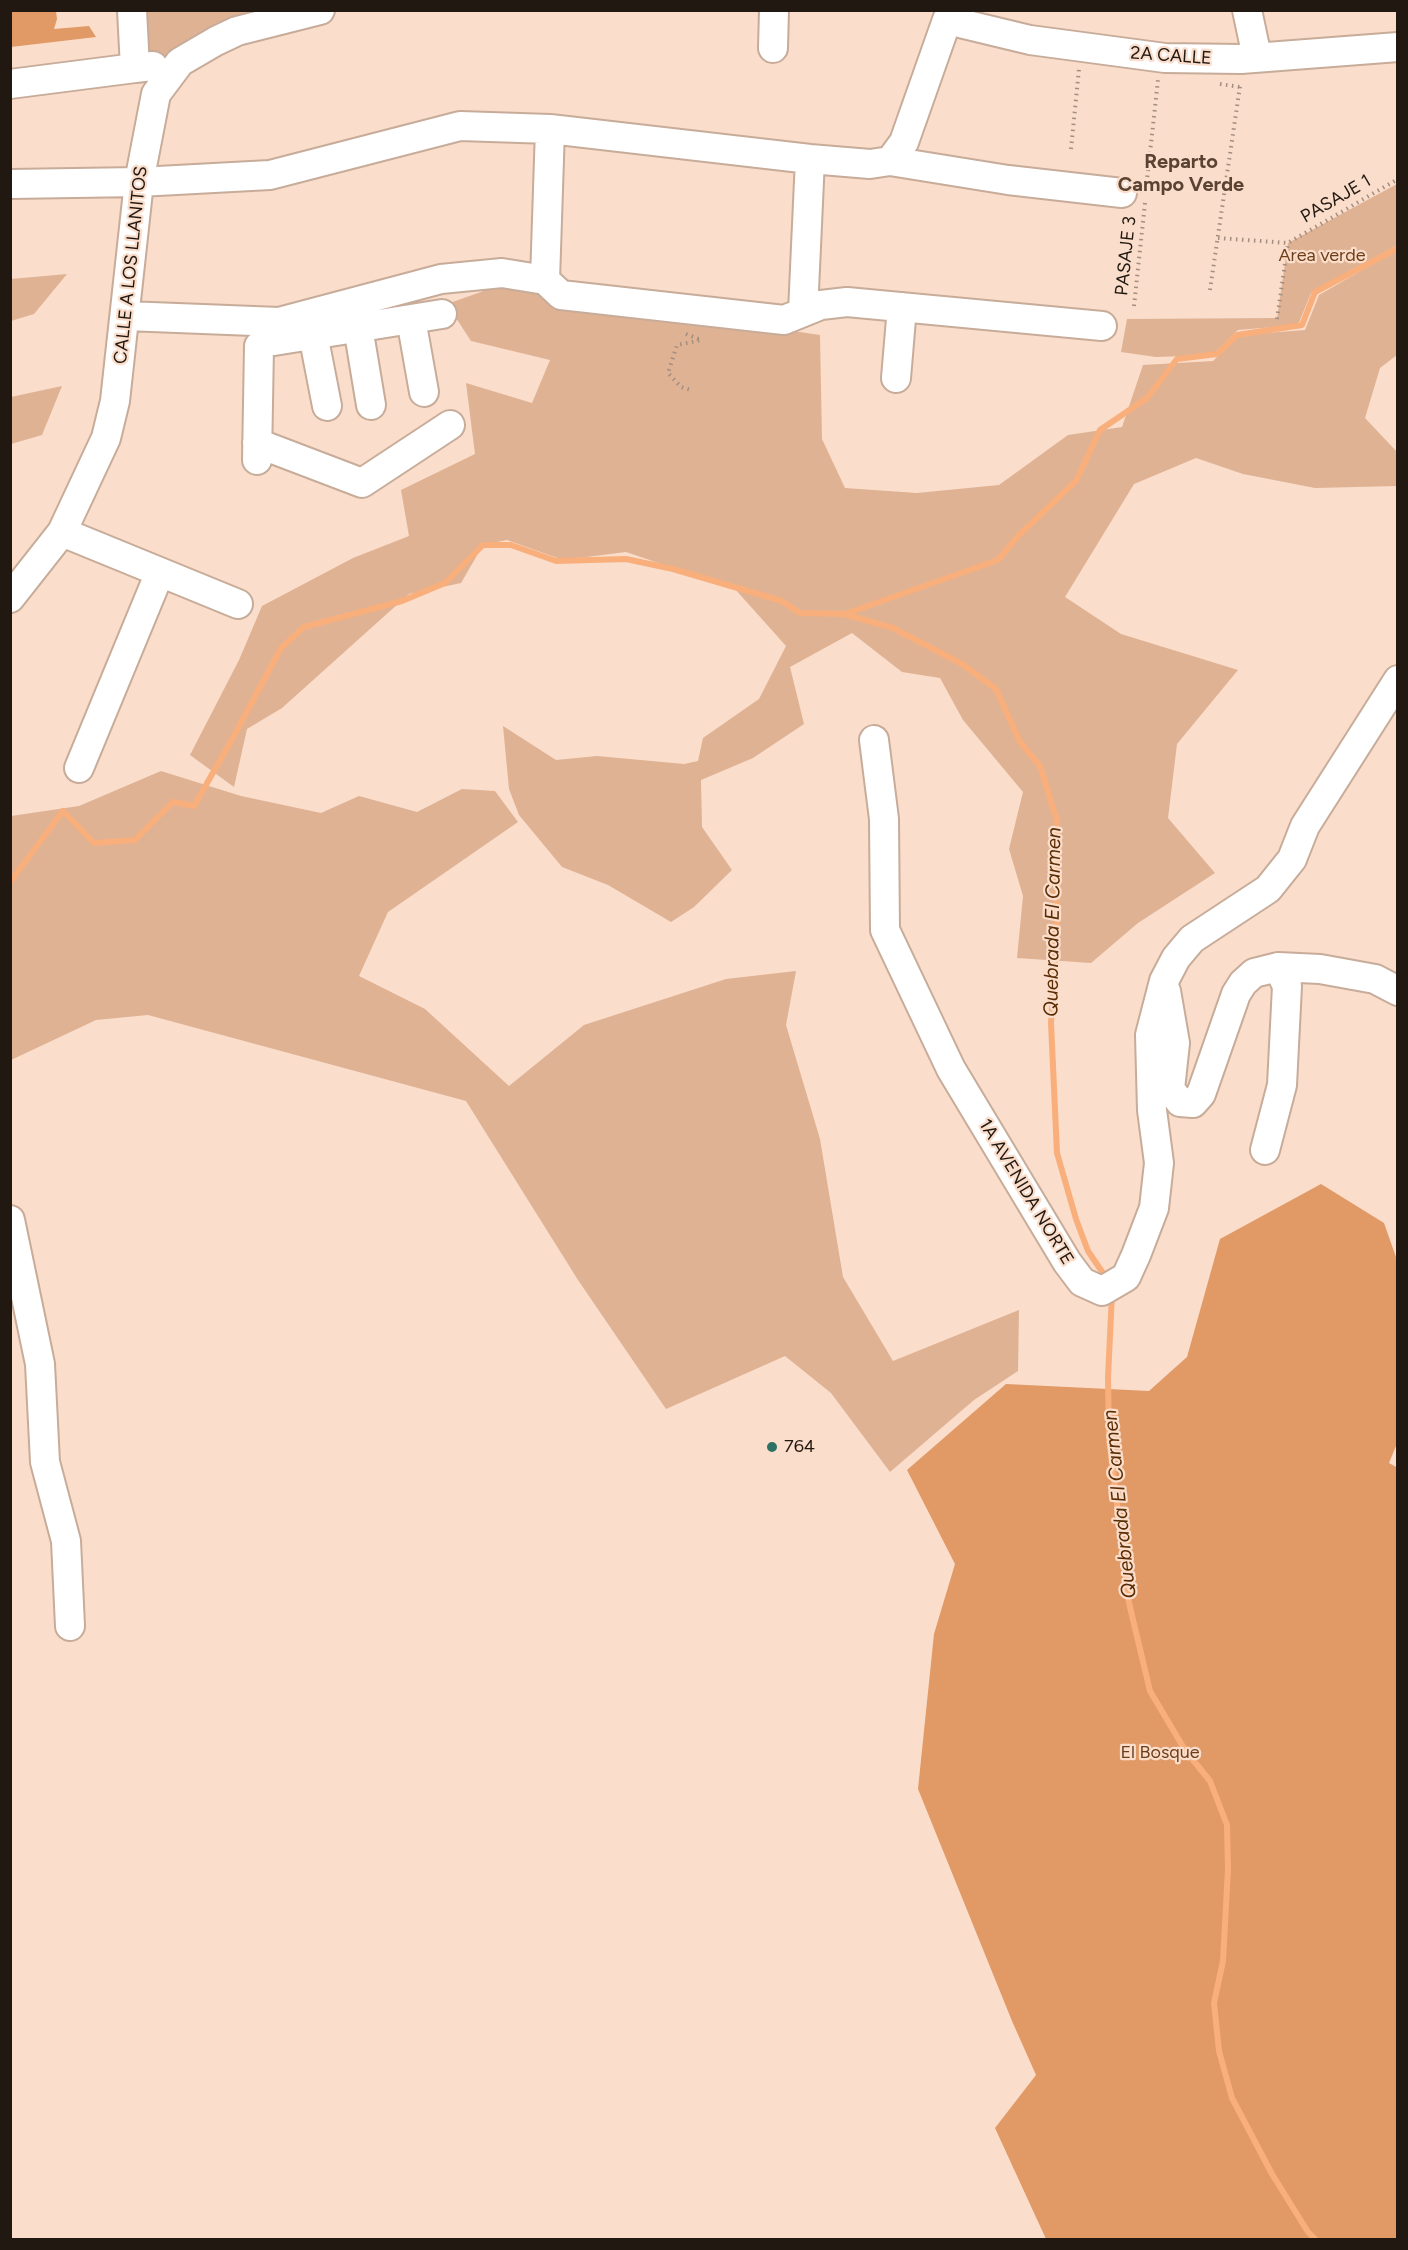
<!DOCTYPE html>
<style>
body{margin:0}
#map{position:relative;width:1408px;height:2250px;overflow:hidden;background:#faddca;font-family:Figtree,sans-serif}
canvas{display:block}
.frame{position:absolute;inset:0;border:12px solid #211811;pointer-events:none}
</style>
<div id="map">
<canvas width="1408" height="2250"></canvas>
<div class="frame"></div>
</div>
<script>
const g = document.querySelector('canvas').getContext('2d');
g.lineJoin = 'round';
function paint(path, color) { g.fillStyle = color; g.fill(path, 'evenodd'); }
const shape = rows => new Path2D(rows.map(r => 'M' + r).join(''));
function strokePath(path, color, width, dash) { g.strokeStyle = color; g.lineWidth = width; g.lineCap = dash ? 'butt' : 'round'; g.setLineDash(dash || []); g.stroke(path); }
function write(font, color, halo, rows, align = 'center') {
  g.font = font + ' Figtree,sans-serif'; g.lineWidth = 4.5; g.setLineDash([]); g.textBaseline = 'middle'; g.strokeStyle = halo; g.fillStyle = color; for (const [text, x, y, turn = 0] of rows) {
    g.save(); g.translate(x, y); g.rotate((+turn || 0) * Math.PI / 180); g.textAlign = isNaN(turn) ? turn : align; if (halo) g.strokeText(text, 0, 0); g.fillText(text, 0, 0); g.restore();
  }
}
paint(shape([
 [146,11,275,11,205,30,170,58,143,58],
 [1397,184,1397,245,1311,293,1298,325,1238,330,1212,355,1156,357,1121,352,1127,319,1277,318,1288,243],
 [1397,250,1397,355,1380,368,1365,418,1397,452,1397,486,1315,488,1243,474,1196,458,1134,484,1065,597,1121,634,1238,670,1177,744,1168,818,1215,873,1138,923,1091,963,1017,958,1023,896,1009,849,1023,792,963,720,940,678,902,672,852,633,790,667,804,724,753,758,701,780,702,827,732,870,694,907,671,922,608,885,562,867,519,815,509,789,503,726,556,760,597,756,684,764,698,761,703,738,759,699,786,646,735,589,626,552,563,560,507,540,483,545,461,583,409,594,282,708,247,729,234,787,190,755,239,660,262,606,353,558,409,536,401,490,475,454,466,383,532,403,550,360,471,341,447,304,492,288,544,285,682,315,820,335,822,439,845,488,917,493,999,485,1068,435,1122,427,1143,365,1213,361,1239,335,1305,330,1319,295],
 [67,274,34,314,11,321,11,279],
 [62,386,42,435,11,444,11,397],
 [161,771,241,796,321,813,359,796,417,812,462,789,495,791,518,822,388,912,359,976,425,1009,509,1086,584,1025,726,979,796,971,786,1025,820,1139,843,1277,893,1361,1019,1310,1018,1371,974,1400,890,1472,831,1393,785,1356,666,1409,578,1280,466,1101,148,1015,96,1020,11,1060,11,816,79,806]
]), '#dfb294');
paint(shape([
 [10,11,56,11,57,19,54,29,89,26,96,37,11,47],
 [1321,1184,1384,1223,1397,1260,1398,1441,1389,1463,1398,1468,1397,2239,1046,2239,995,2128,1036,2075,1012,2021,918,1789,934,1634,955,1564,907,1470,1006,1384,1149,1391,1187,1357,1220,1239]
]), '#e19966');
strokePath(shape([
 [845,614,998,560,1019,535,1076,481,1100,430,1147,398,1177,359,1217,354,1237,335,1302,325,1315,292,1398,248],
 [10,882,63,811,94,843,135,840,173,802,194,806,235,734,281,648,304,627,402,601,445,583,483,545,511,545,556,561,626,559,673,569,782,601,800,613,844,614,893,628,962,664,996,689,1020,742,1040,766,1057,821,1057,917,1051,1023,1057,1153,1076,1219,1088,1251,1107,1279],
 [1112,1294,1108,1377,1109,1439,1129,1603,1150,1691,1185,1750,1210,1781,1227,1825,1228,1869,1223,1961,1214,2003,1219,2051,1232,2098,1272,2174,1308,2232,1316,2240]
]), '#f9af7c', 6);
const minor = shape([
 [132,10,135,68,153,66],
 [1247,10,1257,57],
 [947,20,1030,40,1165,58,1241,59,1398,47],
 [773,48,774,10],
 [10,84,135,68],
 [890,161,904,142,947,20],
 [10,184,139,182,270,175,460,126,550,129,810,159,870,164,890,161,1008,180,1122,193],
 [545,280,550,129],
 [803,312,810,159],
 [126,316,279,322,441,279,502,273,545,280,561,295,784,320,821,305,847,302,1102,326],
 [411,319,424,392],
 [358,327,371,405],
 [313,334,327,406],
 [274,341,442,314],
 [896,378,902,307],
 [257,443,362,483,450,425],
 [257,460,259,346],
 [62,532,238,604],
 [10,598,62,532,106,438,115,401,139,182,156,94,180,62,216,41,237,31,320,10],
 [874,740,884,819,885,930,951,1069,1067,1262,1082,1282,1102,1291,1126,1277,1136,1255,1154,1208,1159,1163,1152,1110,1150,1035,1164,981,1176,958,1192,939,1268,889,1292,859,1305,826,1398,680],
 [79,768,160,572],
 [1166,991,1175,1043,1170,1089,1180,1102,1193,1103,1201,1094,1236,994,1243,983,1254,973,1278,967,1320,969,1375,979,1398,991],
 [1265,1150,1282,1085,1287,986,1278,967],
 [10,1220,40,1364,45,1462,66,1541,70,1626]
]);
strokePath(minor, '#c7ac9a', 32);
strokePath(shape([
 [1220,84,1240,87],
 [1071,149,1079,69],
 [1146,189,1158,80],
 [1218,238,1288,243,1398,179],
 [1210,290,1240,86],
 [1134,306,1145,203],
 [1277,319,1288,243],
 [686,334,701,340,677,345,668,373,681,387,691,390]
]), '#a38e80', 4, [1.5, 4.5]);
strokePath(minor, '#fff', 28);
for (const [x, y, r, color] of [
 [772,1447,6,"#2d7165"]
]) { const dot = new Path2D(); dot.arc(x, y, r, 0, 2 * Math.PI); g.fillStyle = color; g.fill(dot); strokePath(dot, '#faddca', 2); }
write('18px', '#211811', '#faddca', [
 ["2A CALLE",1171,56,4],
 ["PASAJE 1",1336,199,-30],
 ["PASAJE 3",1126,256,-84],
 ["CALLE A LOS LLANITOS",131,265,-84],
 ["1A AVENIDA NORTE",1026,1192,59]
]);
write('18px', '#6e3e19', '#faddca', [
 ["Area verde",1322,256],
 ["El Bosque",1160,1753]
]);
write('18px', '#211811', '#faddca', [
 ["764",784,1447]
], 'left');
write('bold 20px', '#5a4333', '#faddca', [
 ["Reparto",1181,162],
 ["Campo Verde",1181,185]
]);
write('italic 20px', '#5a2c03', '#faddca', [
 ["Quebrada El Carmen",1053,922,-89],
 ["Quebrada El Carmen",1120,1504,-96]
]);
</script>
